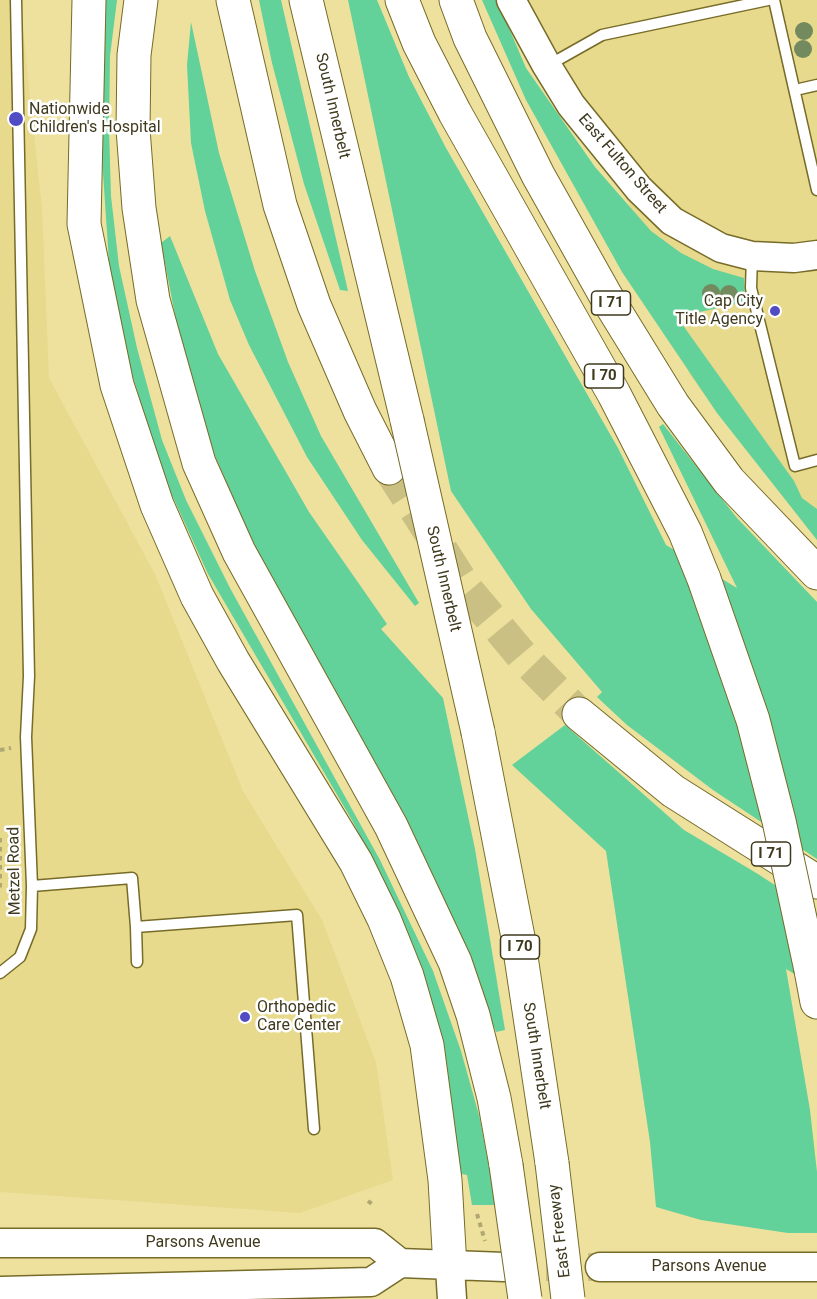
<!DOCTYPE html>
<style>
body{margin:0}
canvas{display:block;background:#ede19d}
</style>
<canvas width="817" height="1299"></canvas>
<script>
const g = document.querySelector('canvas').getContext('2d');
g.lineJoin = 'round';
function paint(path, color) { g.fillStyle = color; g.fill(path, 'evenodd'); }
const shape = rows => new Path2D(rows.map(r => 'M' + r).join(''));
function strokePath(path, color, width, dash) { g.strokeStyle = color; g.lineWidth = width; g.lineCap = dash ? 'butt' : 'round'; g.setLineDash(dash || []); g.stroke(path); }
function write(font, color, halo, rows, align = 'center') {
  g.font = font + ' Roboto,sans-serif'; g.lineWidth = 5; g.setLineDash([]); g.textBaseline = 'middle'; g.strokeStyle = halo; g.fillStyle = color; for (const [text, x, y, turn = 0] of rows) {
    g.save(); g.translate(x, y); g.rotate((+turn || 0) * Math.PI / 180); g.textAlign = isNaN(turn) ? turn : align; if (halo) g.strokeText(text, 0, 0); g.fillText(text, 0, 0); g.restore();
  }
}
paint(shape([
 [0,0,20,0,42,209,49,378,155,574,243,791,322,920,376,1062,393,1180,300,1213,0,1192],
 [511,0,817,0,817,527,746,450,689,374,639,227,603,147]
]), '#e7da8d');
paint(shape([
 [105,0,117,0,110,56,109,128,111,196,119,266,137,348,162,440,186,500,230,588,380,860,433,971,461,1051,480,1119,496,1205,472,1205,467,1175,457,1173,392,901,353,822,208,574,171,493,146,421,128,360,109,262,102,158],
 [259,0,281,0,348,291,340,290,304,184,272,63],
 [348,0,377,0,409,77,446,148,618,448,666,545,737,588,659,427,663,424,737,518,817,602,817,859,713,790,627,725,597,697,602,692,531,609,451,491],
 [482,0,497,0,526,68,595,167,651,231,681,253,713,269,744,278,745,302,677,317,794,481,802,498,817,509,817,540,717,413,622,272,526,100],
 [191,22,219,153,255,271,288,362,321,436,419,603,415,606,362,540,307,457,249,345,230,300,205,211,191,143,187,65],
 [170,236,218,354,309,512,387,624,381,629,443,698,475,849,505,1030,496,1032,455,925,393,800,250,537,206,435,185,366,161,243],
 [565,725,684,830,758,874,817,913,817,987,786,969,810,1110,817,1172,817,1233,788,1233,701,1220,656,1207,650,1142,606,851,512,765]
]), '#63d19a');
strokePath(shape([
 [504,1267,600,1267]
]), '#cac084', 28, [28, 14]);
strokePath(shape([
 [389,468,467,590,524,658,579,714]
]), '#cac084', 33, [33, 16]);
const lane = shape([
 [774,0,817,190],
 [547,66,602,35,768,0],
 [795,90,817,85],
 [752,256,751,288,795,466,817,460],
 [32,886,132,878,136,927],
 [137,962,136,927,297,915,314,1129],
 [0,973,20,957,31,929,32,886,26,737,29,676,16,0]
]);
const secondary = shape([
 [511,0,547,66,571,105,639,189,672,221,721,248,752,256,794,258,817,255],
 [0,1243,375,1243,400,1263,504,1267],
 [450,1267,452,1299],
 [600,1267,817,1267],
 [0,1291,371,1282,400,1263]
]);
const highway = shape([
 [89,0,84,224,117,385,157,505,197,596,233,661,356,862,384,919,407,976,427,1045,445,1180,450,1267],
 [141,0,134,55,133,129,139,208,153,300,199,463,239,552,391,826,455,962,473,1015,494,1098,506,1165],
 [233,0,280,205,314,305,360,411,389,468],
 [306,0,407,420],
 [402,0,419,43,455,113,614,394,685,532,704,579],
 [456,0,470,38,538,175,607,298,673,405,729,481,817,573],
 [579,714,673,791,817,882],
 [478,732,518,937,552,1163],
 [811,970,817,1002]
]);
strokePath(lane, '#766b28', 13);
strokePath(secondary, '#766b28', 31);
strokePath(highway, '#766b28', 35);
strokePath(shape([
 [0,750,11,748],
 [0,838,0,892],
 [368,1201,372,1204],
 [477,1214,485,1241]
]), '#b1a771', 4, [4.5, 4.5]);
strokePath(lane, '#fff', 10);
strokePath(secondary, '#fff', 28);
strokePath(highway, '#fff', 33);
const highwayBridge = shape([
 [407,420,478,732],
 [704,579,753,720,779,821,811,970],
 [552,1163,568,1299],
 [506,1165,525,1299]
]);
strokePath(highwayBridge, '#766b28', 35, []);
strokePath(highwayBridge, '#fff', 33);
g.fillStyle = '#738a5e';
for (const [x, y] of [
 [804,31],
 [803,49],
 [711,293],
 [729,294]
]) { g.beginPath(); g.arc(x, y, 9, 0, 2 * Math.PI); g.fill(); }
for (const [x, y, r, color] of [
 [16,119,8,"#514cc3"],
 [775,311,6,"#514cc3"],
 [245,1017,6,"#514cc3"]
]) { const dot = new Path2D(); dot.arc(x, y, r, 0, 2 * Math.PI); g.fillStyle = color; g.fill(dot); strokePath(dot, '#fff', 2); }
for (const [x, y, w] of [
 [611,303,39],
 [604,376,39],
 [771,854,39],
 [520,947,39]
]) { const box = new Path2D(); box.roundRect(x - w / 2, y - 12, w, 24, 4.5); g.fillStyle = '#fff'; g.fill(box); strokePath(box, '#3f3a1e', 1.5); }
write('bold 15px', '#3f3a1e', null, [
 ["I 71",611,303],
 ["I 70",604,376],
 ["I 71",771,854],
 ["I 70",520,947]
]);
write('16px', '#3f3a1e', '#fff', [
 ["South Innerbelt",332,106,77],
 ["East Fulton Street",622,164,49],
 ["South Innerbelt",443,579,77],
 ["Metzel Road",15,871,-91],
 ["South Innerbelt",536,1056,81],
 ["East Freeway",560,1231,-97],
 ["Parsons Avenue",203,1243],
 ["Parsons Avenue",709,1267]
]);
write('16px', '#3f3a1e', '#fff', [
 ["Nationwide",29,110],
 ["Children's Hospital",29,128],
 ["Cap City",763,302,"right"],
 ["Title Agency",763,320,"right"],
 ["Orthopedic",257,1008],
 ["Care Center",257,1026]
], 'left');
</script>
